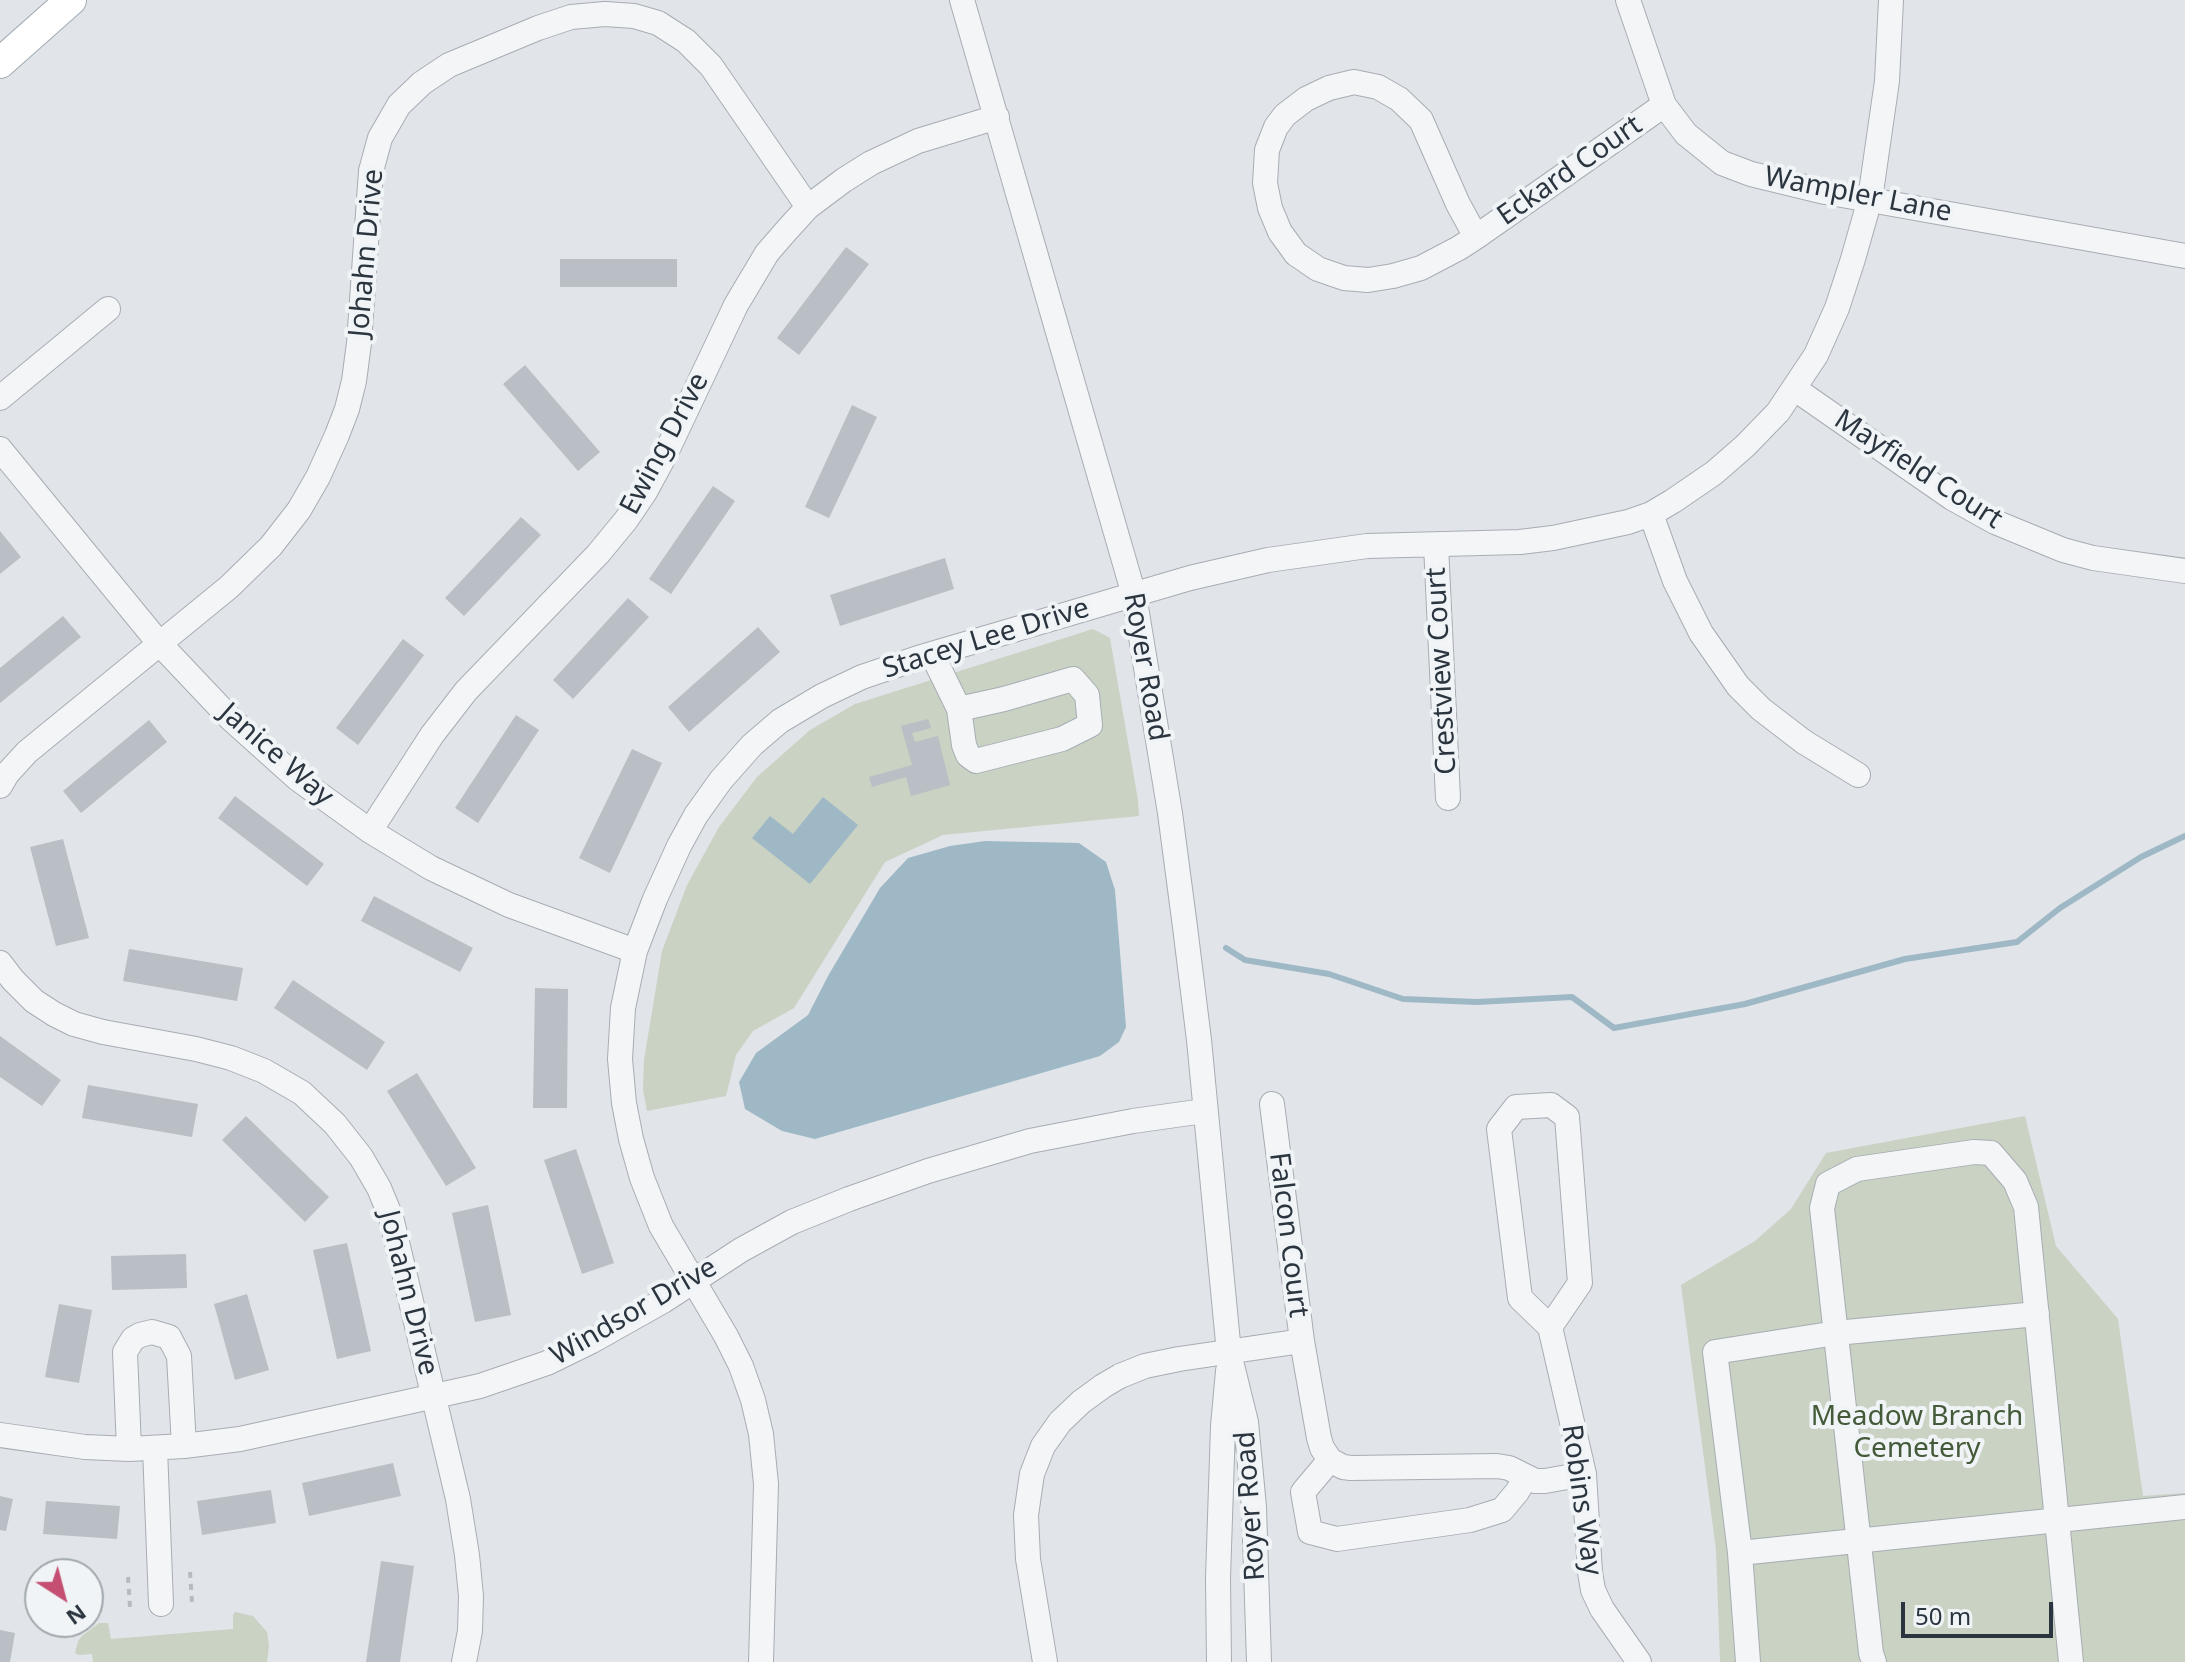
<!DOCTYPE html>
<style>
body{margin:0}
#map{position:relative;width:2185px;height:1662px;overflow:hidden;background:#e1e5e9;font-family:"Noto Sans",sans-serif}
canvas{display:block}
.north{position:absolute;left:24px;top:1558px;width:80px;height:80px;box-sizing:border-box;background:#f0f4f6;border:2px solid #a1a8ad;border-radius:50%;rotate:144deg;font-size:22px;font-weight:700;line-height:32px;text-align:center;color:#2b353f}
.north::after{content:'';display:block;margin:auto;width:28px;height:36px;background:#c44f73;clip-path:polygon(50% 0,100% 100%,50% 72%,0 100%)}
.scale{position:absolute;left:1901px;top:1602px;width:152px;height:36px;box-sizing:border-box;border:4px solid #2b353f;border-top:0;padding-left:10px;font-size:24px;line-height:28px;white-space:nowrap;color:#2b353f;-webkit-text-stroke:6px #f0f4f6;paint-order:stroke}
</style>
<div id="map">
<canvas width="2185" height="1662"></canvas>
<div class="north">N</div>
<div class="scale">50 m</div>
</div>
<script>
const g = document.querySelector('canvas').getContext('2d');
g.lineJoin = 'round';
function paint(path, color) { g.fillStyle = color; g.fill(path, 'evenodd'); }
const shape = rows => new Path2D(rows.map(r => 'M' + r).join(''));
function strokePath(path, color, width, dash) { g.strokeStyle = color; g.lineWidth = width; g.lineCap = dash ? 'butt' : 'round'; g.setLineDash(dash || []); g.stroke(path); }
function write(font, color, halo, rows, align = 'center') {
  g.font = font + ' "Noto Sans",sans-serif'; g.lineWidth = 8; g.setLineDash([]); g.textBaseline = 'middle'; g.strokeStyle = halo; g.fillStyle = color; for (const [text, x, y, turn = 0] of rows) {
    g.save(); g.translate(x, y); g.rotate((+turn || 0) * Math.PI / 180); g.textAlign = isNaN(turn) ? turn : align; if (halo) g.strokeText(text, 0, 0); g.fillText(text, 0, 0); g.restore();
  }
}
paint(shape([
 [1093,629,1110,638,1138,800,1139,816,943,835,885,862,794,1008,753,1031,736,1055,726,1096,647,1111,643,1090,644,1060,662,951,687,885,719,827,757,777,810,730,855,704],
 [2025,1116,2056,1246,2118,1319,2143,1496,2185,1493,2185,1662,1720,1662,1716,1550,1681,1285,1755,1241,1791,1209,1826,1153],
 [235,1612,253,1616,267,1632,269,1646,267,1662,93,1662,92,1654,79,1655,75,1653,78,1641,82,1636,99,1623,108,1623,111,1639,233,1629,233,1615]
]), '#c9d2c3');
paint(shape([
 [823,797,858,825,810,884,752,838,770,816,793,834],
 [985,841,1079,843,1106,862,1115,890,1126,1027,1119,1042,1100,1056,815,1139,782,1131,745,1109,739,1082,756,1053,808,1015,828,976,880,888,908,858,950,846]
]), '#9fb8c6');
strokePath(shape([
 [1226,948,1245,960,1329,974,1403,999,1477,1002,1572,997,1614,1028,1745,1004,1905,959,2017,942,2060,908,2141,857,2185,836]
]), '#9fb8c6', 6);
paint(shape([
 [846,247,869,264,799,355,777,338],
 [560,259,677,259,677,287,560,287],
 [525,365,600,452,578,471,503,384],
 [852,405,877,417,829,518,805,507],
 [713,486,735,501,671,594,649,579],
 [521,517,541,535,464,616,445,598],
 [0,531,21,557,0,574],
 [945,558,954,589,840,626,830,595],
 [628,598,649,617,573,699,553,680],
 [63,616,81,637,0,703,0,668],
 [758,627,780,652,689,732,668,707],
 [403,639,424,655,358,745,336,728],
 [516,715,539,730,478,823,455,808],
 [928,719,931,728,912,733,915,742,938,736,950,785,911,796,906,777,872,787,869,777,912,765,901,726],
 [149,720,167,742,81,813,63,791],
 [632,749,662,763,610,873,579,858],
 [235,796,324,864,307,886,218,818],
 [63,839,89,938,56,946,30,847],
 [374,896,473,948,460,972,361,921],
 [129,949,243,968,237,1001,123,981],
 [293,980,385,1042,367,1070,274,1008],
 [535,988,568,989,567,1108,533,1108],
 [0,1036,61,1080,42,1106,0,1077],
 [417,1073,476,1168,446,1186,387,1091],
 [88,1085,198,1104,192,1137,82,1118],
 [246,1116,329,1197,305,1222,222,1140],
 [576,1149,614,1263,582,1274,544,1160],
 [488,1205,511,1315,475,1322,452,1213],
 [347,1243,371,1351,337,1359,313,1250],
 [186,1254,187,1288,112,1290,111,1256],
 [247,1294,269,1370,235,1380,214,1304],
 [59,1304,92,1310,79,1383,45,1377],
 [393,1463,401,1496,309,1516,302,1483],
 [271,1490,276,1523,202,1535,197,1501],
 [0,1496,13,1499,6,1531,0,1530],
 [46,1501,120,1506,117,1539,43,1534],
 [381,1561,414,1566,400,1662,366,1662],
 [0,1630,15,1633,10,1662,0,1662]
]), '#b9bfc5');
const minor = shape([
 [962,0,1134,595,1170,813,1185,927,1199,1040,1229,1353,1246,1422,1254,1507,1259,1662],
 [1628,0,1664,105,1686,134,1722,163,1751,174,1825,192,2185,256],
 [1476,237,1458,204,1421,120,1399,99,1378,87,1354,82,1329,88,1306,99,1285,115,1276,127,1267,150,1265,183,1270,208,1280,232,1296,254,1318,269,1344,278,1368,280,1393,276,1421,268,1459,248,1476,237,1664,105],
 [1795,389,1952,498,1995,522,2063,550,2093,558,2185,571],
 [0,398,108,309],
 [0,449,159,643,230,718,298,779,370,831,431,868,509,905,635,951],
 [1651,514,1675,581,1701,633,1738,686,1761,709,1804,742,1858,775],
 [1436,545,1448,798],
 [932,654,959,709,1004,699,1073,679,1087,695,1090,725,1062,739,976,761,968,755,964,745,959,709],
 [0,786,7,774,27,752,229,587,271,546,299,510,318,477,337,435,347,409,354,381,359,343,371,171,380,138,399,105,422,83,449,65,538,28,571,17,605,14,634,16,658,23,686,41,711,66,808,207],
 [370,831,432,735,466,691,598,554,626,520,645,492,665,455,736,305,767,253,787,230,808,207,844,180,871,163,918,141,997,117],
 [0,963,13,980,34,1001,54,1014,74,1024,103,1032,196,1049,231,1058,264,1071,302,1093,335,1124,361,1157,379,1188,391,1217,458,1499,467,1555,471,1596,470,1631,464,1662],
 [1272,1104,1302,1341,1319,1438,1322,1448,1330,1460,1343,1467,1351,1468,1497,1466,1509,1468,1535,1481,1545,1481,1584,1474],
 [1551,1105,1567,1117,1580,1283,1550,1327,1520,1298,1499,1129,1516,1107,1551,1105],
 [1550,1327,1584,1474,1590,1572,1593,1590,1602,1609,1639,1662],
 [0,1435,85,1447,129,1449,184,1446,240,1439,480,1386,547,1363,592,1341,663,1301,741,1250,792,1222,849,1199,928,1171,1030,1141,1133,1121,1204,1111],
 [155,1448,161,1604],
 [129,1449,125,1352,133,1339,140,1335,152,1332,169,1337,179,1356,184,1446],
 [1330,1460,1303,1492,1310,1532,1337,1539,1470,1520,1502,1510,1517,1492,1526,1477],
 [1740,1553,2185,1507],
 [761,1662,766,1484,761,1434,753,1400,741,1366,726,1336,661,1226,642,1178,631,1139,624,1103,620,1059,623,1008,635,951,655,899,679,846,696,815,721,780,752,745,780,721,822,696,862,677,918,658,1190,578,1268,560,1367,546,1520,542,1553,538,1628,522,1651,514,1673,501,1714,473,1745,446,1778,412,1816,355,1837,308,1853,259,1870,199,1887,81,1891,0],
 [1045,1662,1028,1559,1026,1515,1032,1474,1043,1446,1060,1422,1081,1402,1103,1386,1120,1376,1145,1366,1179,1359,1302,1341],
 [1219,1662,1218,1578,1223,1426,1228,1371],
 [1748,1662,1740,1553,1715,1352,1836,1333,2037,1314],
 [1874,1662,1871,1653,1822,1208,1828,1184,1857,1169,1974,1152,1991,1153,2015,1181,2026,1207,2071,1662]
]);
const major = shape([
 [0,63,71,0]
]);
strokePath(minor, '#a7adb3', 26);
strokePath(major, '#a1abb3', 32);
strokePath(shape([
 [190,1572,192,1602],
 [128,1577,130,1607]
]), '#b7bbc0', 4, [6, 6]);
strokePath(minor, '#f3f5f7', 24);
strokePath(major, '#fff', 30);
write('28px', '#2b353f', '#f0f4f6', [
 ["Eckard Court",1570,171,-35],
 ["Wampler Lane",1858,195,11],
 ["Johahn Drive",367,253,-85],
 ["Ewing Drive",665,444,-62],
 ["Mayfield Court",1918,470,33],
 ["Stacey Lee Drive",986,639,-17],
 ["Royer Road",1145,667,80],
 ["Crestview Court",1442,671,-93],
 ["Janice Way",276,755,41],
 ["Falcon Court",1288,1235,83],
 ["Johahn Drive",408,1293,76],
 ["Windsor Drive",634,1312,-30],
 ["Robins Way",1581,1500,82],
 ["Royer Road",1251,1506,-94]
]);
write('28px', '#445a39', '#f0f4f6', [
 ["Meadow Branch",1917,1417],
 ["Cemetery",1917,1449]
]);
</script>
